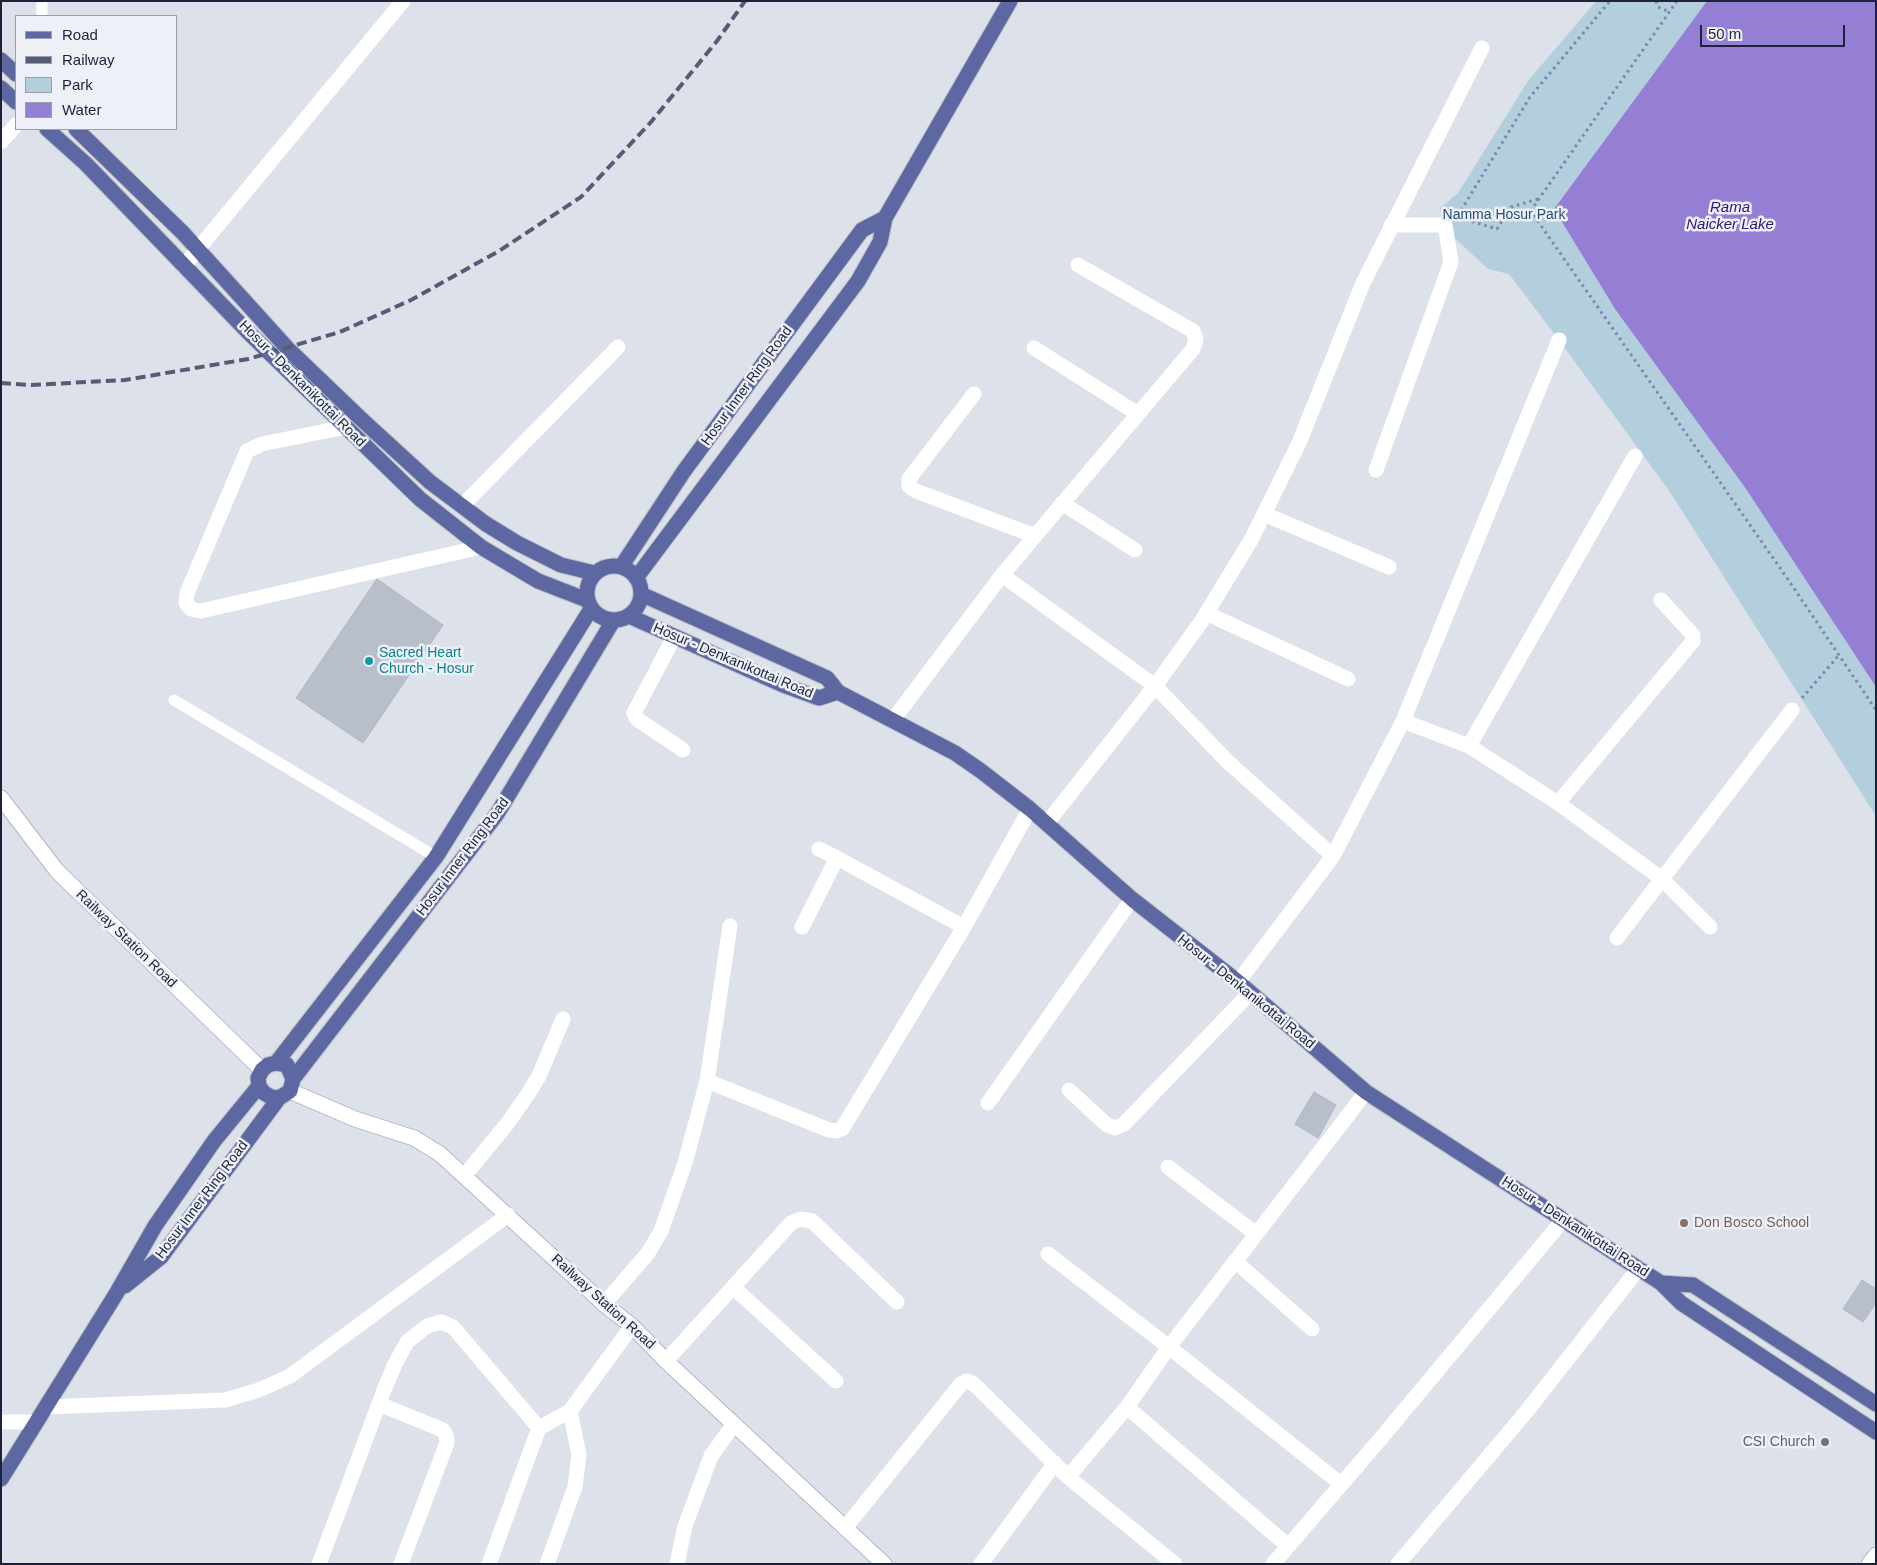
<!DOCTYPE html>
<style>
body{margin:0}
#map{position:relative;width:1877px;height:1565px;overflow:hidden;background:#dce1ea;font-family:Helvetica,sans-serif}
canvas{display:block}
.frame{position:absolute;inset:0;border:2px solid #1d223a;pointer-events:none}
.legend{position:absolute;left:15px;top:15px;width:162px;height:115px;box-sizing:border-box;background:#edf1f7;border:1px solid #9a9eab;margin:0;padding:6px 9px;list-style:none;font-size:15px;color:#1d223a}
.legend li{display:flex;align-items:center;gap:10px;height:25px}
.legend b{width:25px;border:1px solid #9a9eab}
.scale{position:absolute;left:1700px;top:25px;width:145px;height:22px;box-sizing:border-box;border:2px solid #1d223a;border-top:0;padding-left:6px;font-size:15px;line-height:18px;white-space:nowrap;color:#1d223a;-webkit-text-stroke:4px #edf1f7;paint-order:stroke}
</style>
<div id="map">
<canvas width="1877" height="1565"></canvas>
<div class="frame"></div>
<ul class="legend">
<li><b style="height:6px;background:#5d68a3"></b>Road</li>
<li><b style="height:6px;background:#575c76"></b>Railway</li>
<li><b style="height:14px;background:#b3cedd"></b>Park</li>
<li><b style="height:14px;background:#957fd4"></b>Water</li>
</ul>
<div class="scale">50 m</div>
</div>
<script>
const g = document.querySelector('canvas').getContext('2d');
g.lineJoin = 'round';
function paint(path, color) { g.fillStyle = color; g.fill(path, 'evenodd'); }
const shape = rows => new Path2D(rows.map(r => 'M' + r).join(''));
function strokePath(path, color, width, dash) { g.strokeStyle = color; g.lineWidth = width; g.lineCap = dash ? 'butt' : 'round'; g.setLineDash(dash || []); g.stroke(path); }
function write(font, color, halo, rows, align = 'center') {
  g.font = font + ' Helvetica,sans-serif'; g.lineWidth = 5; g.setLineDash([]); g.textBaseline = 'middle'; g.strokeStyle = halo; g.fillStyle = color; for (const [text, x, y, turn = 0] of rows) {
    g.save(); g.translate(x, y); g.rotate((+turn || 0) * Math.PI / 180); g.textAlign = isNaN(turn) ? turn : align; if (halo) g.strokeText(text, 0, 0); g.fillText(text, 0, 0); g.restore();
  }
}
paint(shape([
 [1596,1,1707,1,1554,209,1615,309,1746,489,1876,687,1876,816,1670,492,1559,340,1509,274,1488,269,1446,230,1440,208,1458,193,1528,81]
]), '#b3cedd');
paint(shape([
 [1707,1,1876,1,1876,687,1746,489,1615,309,1554,209]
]), '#957fd4');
const building = shape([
 [377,579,443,625,363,743,296,698,377,579],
 [1314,1092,1336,1105,1318,1138,1295,1124,1314,1092],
 [1862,1280,1876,1289,1876,1303,1863,1322,1843,1309,1862,1280]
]);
paint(building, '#b9becb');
strokePath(building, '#afb5c4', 1);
const secondary = shape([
 [1,798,57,871,262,1070],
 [290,1091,355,1119,414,1138,440,1154,604,1304,632,1326,666,1361,884,1564],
 [1869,1564,1876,1555]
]);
const primary = shape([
 [1,60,16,74],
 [1,88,16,102],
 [47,129,86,164,249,333,420,499,481,547,538,581,587,600],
 [76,129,183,233,289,350,359,417,430,482,486,524,517,543,561,565,594,573],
 '587 593a27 27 0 1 1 54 0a27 27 0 1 1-54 0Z',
 [621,567,684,471,862,230,885,218],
 [636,578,858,281,880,242,885,218,1010,1],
 [641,594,827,678,838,692,955,753,981,771,1030,809,1132,899,1238,982,1366,1092,1661,1283,1681,1303,1876,1432],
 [629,616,783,685,819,698,838,692],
 [276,1063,436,857,591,609],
 [293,1079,497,814,613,621],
 [1661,1283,1693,1285,1876,1404],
 [125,1286,161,1257,279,1098,290,1091,293,1079,287,1065,276,1063,268,1065,262,1070,258,1078,259,1086,264,1093,271,1097,279,1098],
 [1,1479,116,1294,155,1226,214,1141,259,1086]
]);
strokePath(secondary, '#afb6ca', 17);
strokePath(primary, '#bbbdc4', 17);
strokePath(shape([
 [1656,1,1658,7,1670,12],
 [1677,1,1532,209,1537,220,1787,578,1876,710],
 [1538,199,1511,207,1497,229,1457,217,1530,97,1610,1],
 [1802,698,1839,655]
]), '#7a86b0', 3, [2.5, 4]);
strokePath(shape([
 [42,16,42,1],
 [174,700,436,857]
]), '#fff', 11);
strokePath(shape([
 [1,142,16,125],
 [184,266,403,1],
 [1034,348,1138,414],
 [974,394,909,479,909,486,916,491,1035,536],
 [346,427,262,444,247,451,187,593,186,603,191,609,201,611,481,547],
 [1376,470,1451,262,1445,225,1391,225],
 [1062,503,1135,550],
 [462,506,618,347],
 [1264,514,1389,567],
 [1002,575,1155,686,1227,761,1333,856],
 [1206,613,1348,679],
 [674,637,634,713,637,719,683,750],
 [893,720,1002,575,1193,349,1196,339,1193,331,1078,265],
 [1403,721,1559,340],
 [1469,746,1635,456],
 [1558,803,1693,641,1693,635,1661,600],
 [1047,823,1155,686,1201,622,1251,540,1299,443,1363,283,1482,48],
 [819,849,837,858],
 [802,927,837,858,964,927],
 [1710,927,1662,879,1792,710],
 [1238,982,1333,856,1403,721,1469,746,1558,803,1662,879,1617,938],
 [707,1081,829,1130,836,1131,842,1129,964,927,1030,809],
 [1069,1090,1107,1125,1115,1128,1124,1124,1250,993],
 [988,1103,1132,899],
 [1168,1167,1256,1234],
 [465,1175,507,1124,528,1094,539,1076,563,1019],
 [1048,1254,1169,1347,1341,1484],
 [1235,1261,1312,1329],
 [733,1287,836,1381],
 [604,1304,648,1253,661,1231,685,1163,707,1081,730,926],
 [666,1361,791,1223,801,1219,812,1221,897,1302],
 [379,1404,443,1430,446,1435,447,1443,401,1564],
 [46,1407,225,1400,259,1390,290,1376,508,1215],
 [1127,1407,1288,1546],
 [1,1422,36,1422],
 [845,1528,961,1384,967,1381,974,1384,1068,1477],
 [319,1564,384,1390,395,1364,407,1342,427,1326,441,1322,453,1327,539,1428],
 [489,1564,539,1428,570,1411,632,1326],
 [547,1564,575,1487,579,1455,570,1411],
 [677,1564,685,1526,711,1456,734,1424],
 [981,1564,1055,1463],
 [1175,1564,1068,1477,1127,1407,1169,1347,1366,1092],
 [1273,1564,1382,1437,1564,1219],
 [1398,1564,1526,1412,1639,1268]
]), '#fff', 15);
strokePath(secondary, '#fff', 15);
strokePath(primary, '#5d68a3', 15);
strokePath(shape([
 [1,383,31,385,125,380,248,359,340,332,411,300,499,251,581,197,651,122,717,41,745,1]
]), '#575c76', 4, [10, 5]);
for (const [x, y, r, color] of [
 [369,661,5,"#0f9aa8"],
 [1684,1223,5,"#8d6e63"],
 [1825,1442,5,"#6b7280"]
]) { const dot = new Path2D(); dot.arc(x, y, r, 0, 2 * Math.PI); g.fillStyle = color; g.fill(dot); strokePath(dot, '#edf1f7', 2); }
write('14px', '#254d73', '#edf1f7', [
 ["Namma Hosur Park",1504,215]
]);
write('14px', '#1d223a', '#edf1f7', [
 ["Hosur - Denkanikottai Road",302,384,45],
 ["Hosur Inner Ring Road",747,386,-54],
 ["Hosur - Denkanikottai Road",733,661,23],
 ["Hosur Inner Ring Road",463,857,-53],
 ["Railway Station Road",126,939,44],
 ["Hosur - Denkanikottai Road",1246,992,39],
 ["Hosur Inner Ring Road",202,1200,-53],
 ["Hosur - Denkanikottai Road",1575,1227,33],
 ["Railway Station Road",603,1302,42]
]);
write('14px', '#0d838f', '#edf1f7', [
 ["Sacred Heart",379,653],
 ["Church - Hosur",379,669]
], 'left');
write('14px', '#785e54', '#edf1f7', [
 ["Don Bosco School",1694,1223]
], 'left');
write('14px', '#5b616d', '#edf1f7', [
 ["CSI Church",1815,1442]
], 'right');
write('italic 15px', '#2f1479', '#edf1f7', [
 ["Rama",1730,208],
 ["Naicker Lake",1730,225]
]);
</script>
